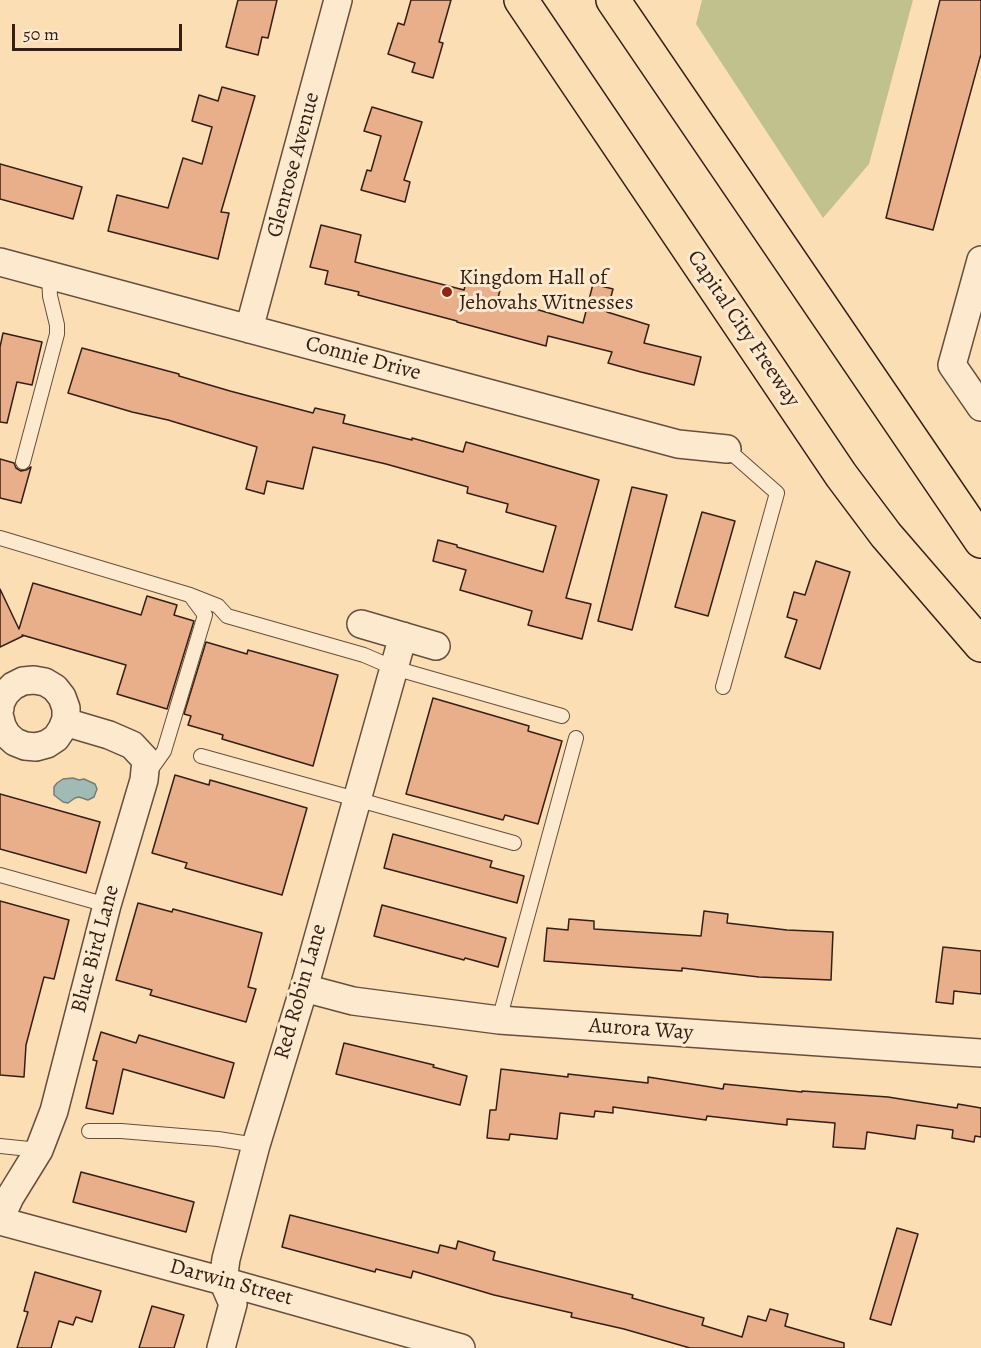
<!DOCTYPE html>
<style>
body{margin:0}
#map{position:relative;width:981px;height:1348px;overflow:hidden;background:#fcdeb4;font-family:Alegreya,serif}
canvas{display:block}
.scale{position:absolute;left:12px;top:24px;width:170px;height:27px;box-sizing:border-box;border:3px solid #341e16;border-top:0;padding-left:8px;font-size:18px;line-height:21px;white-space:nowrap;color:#341e16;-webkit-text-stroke:4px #fdeace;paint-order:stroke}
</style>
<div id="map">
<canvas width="981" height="1348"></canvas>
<div class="scale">50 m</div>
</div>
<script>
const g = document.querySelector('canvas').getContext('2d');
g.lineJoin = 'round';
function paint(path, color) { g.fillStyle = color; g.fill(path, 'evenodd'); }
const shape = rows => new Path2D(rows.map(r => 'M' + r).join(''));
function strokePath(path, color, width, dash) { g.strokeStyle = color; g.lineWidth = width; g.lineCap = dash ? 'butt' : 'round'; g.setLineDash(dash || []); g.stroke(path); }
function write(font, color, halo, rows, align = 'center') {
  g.font = font + ' Alegreya,serif'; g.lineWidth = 6; g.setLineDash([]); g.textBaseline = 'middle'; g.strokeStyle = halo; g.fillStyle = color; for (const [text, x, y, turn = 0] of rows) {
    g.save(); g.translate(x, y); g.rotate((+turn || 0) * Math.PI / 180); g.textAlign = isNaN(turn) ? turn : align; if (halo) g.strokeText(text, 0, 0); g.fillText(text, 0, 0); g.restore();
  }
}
paint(shape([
 [702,0,913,0,869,164,823,218,696,24]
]), '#c0c18c');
const water = shape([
 [73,778,79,780,84,779,95,784,97,789,94,797,88,800,79,797,75,798,68,803,63,802,54,795,54,787,57,783,63,779,73,778]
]);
paint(water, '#a2bab6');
strokePath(water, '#767c76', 1.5);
const building = shape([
 [238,0,277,0,268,38,262,37,258,55,226,47,238,0],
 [411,0,451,0,439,42,443,43,433,78,412,72,415,63,388,54,398,23,404,25,411,0],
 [940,0,981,0,981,54,933,230,886,218,940,0],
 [222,87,255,96,221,212,229,213,218,259,108,231,117,195,168,208,183,158,202,164,212,127,192,121,199,95,218,101,222,87],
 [372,107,422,122,404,180,410,182,405,202,361,190,367,170,371,171,381,136,364,131,372,107],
 [0,164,82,187,73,219,0,199,0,164],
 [321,225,361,235,355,262,464,290,469,270,503,278,498,298,583,323,593,284,613,289,607,312,649,325,644,343,701,357,694,385,641,372,608,363,612,352,548,336,546,346,457,322,457,321,358,295,359,292,325,284,328,271,310,267,321,225],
 [3,333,42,342,32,385,17,382,7,423,0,422,0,347,3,333],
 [82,348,179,374,179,376,230,391,313,413,315,408,345,415,343,423,412,440,412,438,463,452,466,442,599,480,566,598,591,604,582,639,528,625,532,611,460,590,466,570,433,561,438,540,457,545,457,547,543,572,556,526,506,512,508,504,467,493,468,487,386,464,313,447,303,489,267,481,264,494,246,489,257,447,168,420,132,412,68,393,82,348],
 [0,459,14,463,16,468,21,471,26,470,31,467,21,503,0,498,0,459],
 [632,487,667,495,632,630,598,621,632,487],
 [702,512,735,521,708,616,675,607,702,512],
 [816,561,850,572,820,669,785,657,797,620,787,617,794,592,805,595,816,561],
 [33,583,141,615,147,596,177,605,174,615,194,621,167,709,117,694,126,665,22,635,23,636,0,647,0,589,19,629,33,583],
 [206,642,247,654,248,650,338,675,313,766,222,739,223,735,188,725,191,716,184,714,206,642],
 [433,698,529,726,528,731,562,741,538,824,505,815,503,820,406,794,433,698],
 [175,775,209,785,210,780,307,808,282,895,185,868,187,863,152,853,175,775],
 [0,794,100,822,86,873,0,849,0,794],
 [393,834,492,861,490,867,524,876,517,903,384,868,393,834],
 [0,901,69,920,54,979,44,977,26,1045,24,1077,0,1075,0,901],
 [138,903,172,912,173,909,262,933,248,987,256,989,246,1022,150,995,152,990,116,980,138,903],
 [382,905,506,938,498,967,465,958,464,960,374,936,382,905],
 [704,911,728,914,727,923,787,930,833,932,831,980,759,977,682,968,682,971,544,961,547,928,568,930,569,919,594,921,594,929,701,936,704,911],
 [943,947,981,951,981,994,954,991,953,1004,936,1002,943,947],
 [101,1032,136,1043,139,1035,234,1063,224,1098,123,1069,113,1114,86,1108,97,1061,93,1060,101,1032],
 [344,1043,434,1065,433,1067,467,1076,460,1105,336,1074,344,1043],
 [501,1069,568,1077,568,1074,648,1083,648,1077,723,1089,724,1084,802,1092,802,1091,888,1097,957,1108,958,1104,981,1108,981,1137,975,1136,974,1142,952,1138,953,1130,917,1125,915,1139,867,1132,865,1149,833,1147,835,1123,787,1119,787,1125,707,1116,706,1120,613,1107,613,1113,595,1111,594,1117,560,1113,557,1139,510,1134,509,1140,487,1138,490,1110,496,1110,501,1069],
 [81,1172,194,1202,186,1232,73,1202,81,1172],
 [290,1215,438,1253,440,1245,456,1249,458,1241,495,1252,493,1260,633,1295,632,1298,704,1318,702,1325,742,1337,748,1316,766,1321,770,1309,788,1314,785,1326,844,1343,844,1348,690,1348,624,1329,571,1317,572,1313,494,1295,413,1271,411,1278,376,1269,375,1272,282,1247,290,1215],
 [897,1228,918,1234,891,1325,870,1319,897,1228],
 [35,1272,101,1291,92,1322,76,1317,73,1325,59,1321,51,1348,17,1348,28,1312,24,1311,35,1272],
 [152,1306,184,1315,174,1348,139,1348,152,1306]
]);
paint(building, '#e8af8a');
strokePath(building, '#341e16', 1.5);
const lane = shape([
 [23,462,57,334,57,325,50,296,49,275],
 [0,538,190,595,205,615,164,751,149,772],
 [190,595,218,606,227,616,364,655,394,668,562,716],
 [723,687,777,493,727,449],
 [201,756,514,843],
 [0,875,107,905],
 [499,1020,576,738],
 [89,1131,121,1131,218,1139,256,1145],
 [0,1146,39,1150]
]);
const street = shape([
 [981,260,952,365,981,407],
 [0,262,678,444,727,449],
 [249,329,338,0],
 [361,624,436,646],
 [0,708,0,704,5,694,13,686,23,681,34,680,45,682,55,688,62,697,66,708,66,719,62,729,56,738,47,744,36,747,25,746,15,742,7,735,2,726,0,718],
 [304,988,353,1001,499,1020,981,1053],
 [0,1219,10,1197,39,1150,54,1111,107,905,144,780,146,760,132,745,109,735,65,722],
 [0,1221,223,1281,461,1348],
 [221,1348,233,1304,223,1281,226,1259,256,1145,304,988,403,636]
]);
const highway = shape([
 [521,0,841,475,886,535,981,645],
 [613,0,981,541]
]);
strokePath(lane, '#664e3e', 16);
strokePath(street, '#664e3e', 30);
strokePath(highway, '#341e16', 36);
strokePath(lane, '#fdeace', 14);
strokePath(street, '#fdeace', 27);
strokePath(highway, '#fcdeb4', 33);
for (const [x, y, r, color] of [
 [447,292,6,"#8f2418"]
]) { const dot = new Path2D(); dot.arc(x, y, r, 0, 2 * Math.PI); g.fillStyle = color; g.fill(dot); strokePath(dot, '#fdeace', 2); }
write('22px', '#341e16', '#fdeace', [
 ["Glenrose Avenue",294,165,-75],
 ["Capital City Freeway",743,329,56],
 ["Connie Drive",363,359,15],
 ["Blue Bird Lane",96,949,-75],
 ["Red Robin Lane",301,992,-74],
 ["Aurora Way",641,1030,4],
 ["Darwin Street",231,1283,15]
]);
write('22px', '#341e16', '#fdeace', [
 ["Kingdom Hall of",459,279],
 ["Jehovahs Witnesses",459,304]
], 'left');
</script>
